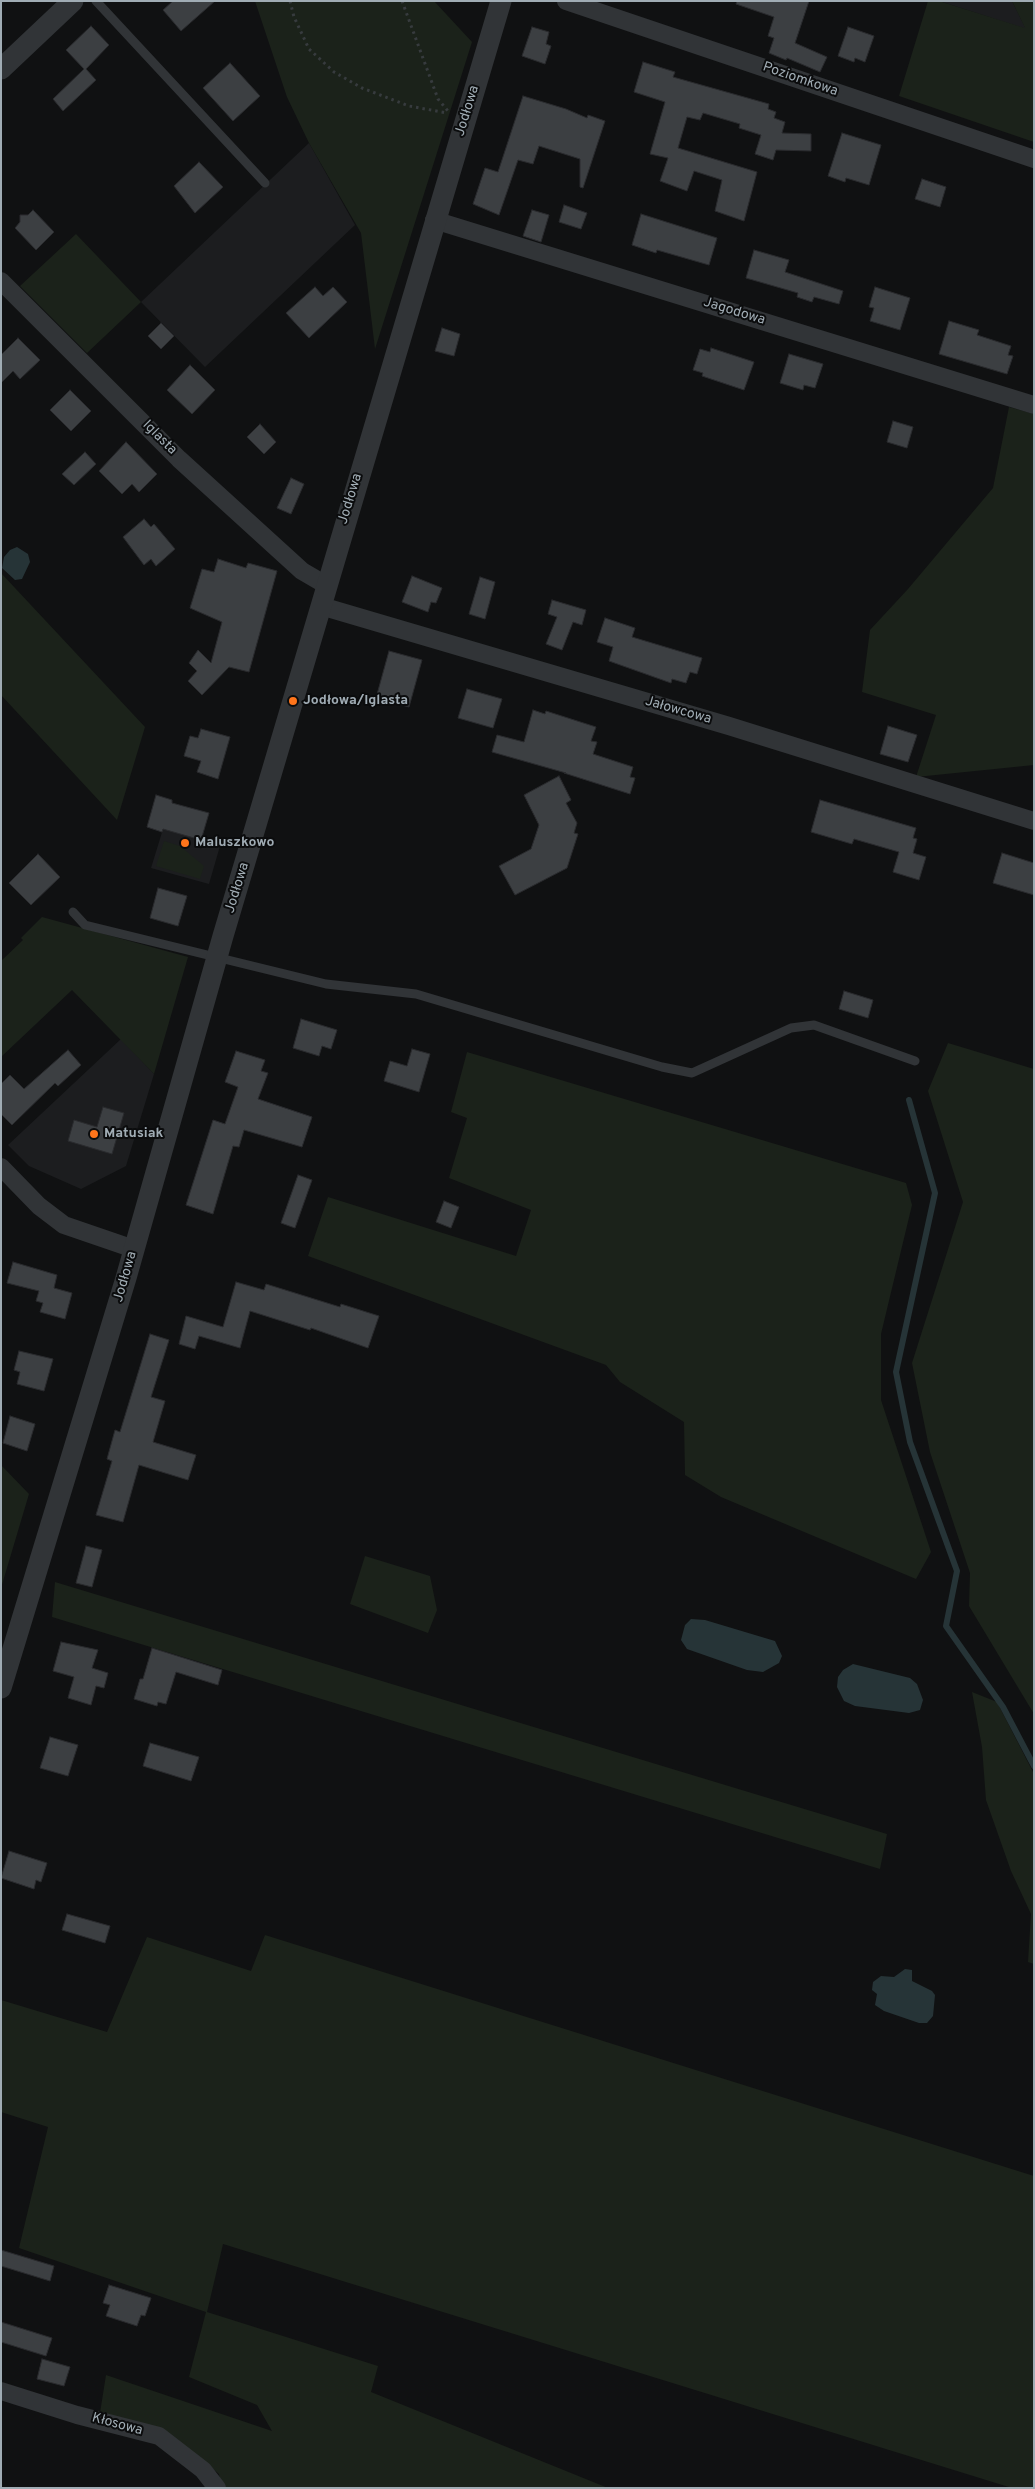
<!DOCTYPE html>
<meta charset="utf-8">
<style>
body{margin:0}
#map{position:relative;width:1035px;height:2489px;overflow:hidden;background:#101112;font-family:Overpass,sans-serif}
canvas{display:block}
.frame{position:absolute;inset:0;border:2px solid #a0acb4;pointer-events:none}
</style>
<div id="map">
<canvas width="1035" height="2489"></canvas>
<div class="frame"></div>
</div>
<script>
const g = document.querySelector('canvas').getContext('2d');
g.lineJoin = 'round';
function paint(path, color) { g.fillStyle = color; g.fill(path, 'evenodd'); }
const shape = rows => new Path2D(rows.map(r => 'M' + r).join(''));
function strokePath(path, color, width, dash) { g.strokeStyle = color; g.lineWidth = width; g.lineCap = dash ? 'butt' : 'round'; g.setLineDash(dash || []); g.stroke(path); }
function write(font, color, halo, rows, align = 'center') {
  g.font = font + ' Overpass,sans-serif'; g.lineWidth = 4; g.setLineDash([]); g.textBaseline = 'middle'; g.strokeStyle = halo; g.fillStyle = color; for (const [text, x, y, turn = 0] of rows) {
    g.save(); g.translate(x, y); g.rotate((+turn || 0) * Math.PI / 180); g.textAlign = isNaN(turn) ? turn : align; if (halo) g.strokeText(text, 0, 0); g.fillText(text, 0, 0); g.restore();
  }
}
paint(shape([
 [939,1,1012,1,1026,29],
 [309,143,355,225,205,367,141,302],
 [175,804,209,813,201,840,220,846,209,884,151,868,163,829,168,830],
 [121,1039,154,1074,126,1166,81,1189,29,1166,8,1145]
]), '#1c1d1f');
paint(shape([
 [255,1,434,1,472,42,375,349,361,233,309,143,287,97],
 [928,1,939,1,1025,28,1012,1,1034,1,1034,142,899,96],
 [76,234,141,302,87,353,20,286],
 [1009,407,1034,414,1034,765,916,777,936,715,862,692,870,630,908,589,993,488],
 [1,573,145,727,117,820,1,695],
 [164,841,180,846,204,866,200,879,156,866],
 [42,917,188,957,154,1074,72,990,1,1057,1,961,23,940,21,938],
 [948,1043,1034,1069,1034,1714,969,1606,970,1573,930,1452,912,1363,963,1202,928,1091],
 [467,1052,906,1183,912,1205,881,1334,881,1400,931,1552,916,1579,721,1497,685,1475,684,1422,620,1382,606,1365,308,1256,328,1197,516,1256,531,1210,449,1178,467,1118,451,1112],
 [1,1465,29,1494,1,1588],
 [365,1556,430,1576,437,1610,428,1633,350,1604],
 [55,1582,887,1834,880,1869,52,1617],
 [972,1692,997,1702,1034,1774,1034,1964,1028,1962,1031,1914,1011,1871,986,1800,982,1747],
 [265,1935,1034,2176,1034,2488,1012,2488,223,2244,207,2312,378,2366,371,2392,608,2488,222,2488,219,2474,200,2458,100,2413,106,2375,272,2431,257,2405,189,2377,206,2312,19,2248,48,2127,1,2112,1,2000,107,2032,147,1937,251,1971]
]), '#1b221a');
paint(shape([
 [17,547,28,554,30,562,22,579,15,580,2,568,4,557,10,550],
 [691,1619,705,1620,775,1641,782,1656,779,1663,763,1672,747,1670,687,1649,681,1640,685,1625],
 [853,1664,910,1678,917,1684,923,1700,920,1710,909,1713,855,1706,844,1701,837,1687,838,1677,843,1670],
 [905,1969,912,1970,912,1981,932,1991,935,1995,933,2016,927,2023,919,2023,884,2011,875,2005,877,1994,872,1990,873,1982,881,1976,894,1977]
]), '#263437');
strokePath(shape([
 [909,1100,935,1193,896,1372,910,1442,957,1571,946,1626,1003,1707,1034,1766]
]), '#263437', 6);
const building = shape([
 [173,1,215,1,181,31,163,10,173,1],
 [737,1,809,1,795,43,827,57,820,72,787,58,786,60,769,53,774,38,768,36,774,17,736,4,737,1],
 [91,26,109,45,86,69,96,80,63,111,53,99,84,69,66,50,91,26],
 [532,27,549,32,546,44,551,46,545,64,522,56,532,27],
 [848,27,874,36,865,62,855,58,854,62,838,56,848,27],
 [643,62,675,72,673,77,769,104,768,109,776,112,774,118,785,122,782,133,811,134,811,151,776,150,773,160,755,154,761,135,739,128,740,124,703,113,700,120,687,117,678,148,757,172,744,221,715,211,722,180,694,171,687,191,660,181,668,158,650,154,665,102,634,92,643,62],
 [230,63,260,96,233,121,203,88,230,63],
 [523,96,566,109,587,118,588,115,605,121,583,188,580,187,580,159,539,146,533,164,518,160,499,215,473,204,485,168,498,172,523,96],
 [842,133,881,145,869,185,846,178,845,182,828,176,842,133],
 [199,162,223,187,195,213,174,186,199,162],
 [922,179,946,187,940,207,915,199,922,179],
 [564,205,587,213,581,229,559,222,564,205],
 [33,210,54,232,36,250,15,228,20,222,20,215,28,215,33,210],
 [532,210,549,215,541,242,523,236,532,210],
 [641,214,717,238,709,265,657,250,656,253,632,245,641,214],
 [754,250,789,260,785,272,843,291,839,304,814,297,812,302,797,297,798,293,746,278,754,250],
 [315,287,323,296,333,287,347,302,309,338,286,313,315,287],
 [875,287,910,298,900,330,870,321,874,308,869,307,875,287],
 [949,321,979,330,977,335,1011,346,1008,355,1013,356,1007,374,939,354,949,321],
 [161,323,174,336,161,349,148,336,161,323],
 [442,328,460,334,454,356,435,351,442,328],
 [18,338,40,360,20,379,13,371,1,383,1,355,18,338],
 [711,348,754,362,744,390,702,376,703,373,693,370,700,349,710,352,711,348],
 [789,354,823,364,815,388,804,385,803,390,780,383,789,354],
 [190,365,215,390,192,414,167,390,190,365],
 [70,390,91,411,71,431,50,410,70,390],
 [893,421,913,427,907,448,887,442,893,421],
 [260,424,276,442,264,454,247,437,260,424],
 [126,442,157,474,139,492,132,484,122,494,99,471,126,442],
 [85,452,96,464,74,485,62,474,85,452],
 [291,478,304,484,291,514,277,508,291,478],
 [144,519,151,527,154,524,175,549,156,566,151,559,144,565,123,537,144,519],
 [218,559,246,568,248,563,277,571,249,672,229,667,202,695,188,681,197,671,189,663,198,650,211,663,222,622,190,608,202,569,214,572,218,559],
 [412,576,442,588,436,603,431,602,428,612,402,602,412,576],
 [480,577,495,582,485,619,469,614,480,577],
 [552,600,586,610,582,625,573,622,562,650,546,644,557,617,548,614,552,600],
 [605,618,635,628,632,637,702,658,697,674,690,672,686,683,672,679,671,683,609,661,613,647,597,642,605,618],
 [389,651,422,660,409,707,376,698,389,651],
 [467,689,502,699,493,728,458,718,467,689],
 [533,710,545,714,546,711,596,727,591,741,597,742,593,754,633,767,630,777,635,778,630,794,564,773,566,773,492,752,497,735,524,742,533,710],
 [888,726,917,735,908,762,880,754,888,726],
 [201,729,230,737,218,779,197,772,201,761,184,756,190,736,198,738,201,729],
 [559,776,571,800,566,803,577,823,574,833,578,834,567,868,515,895,499,866,531,849,539,825,524,795,559,776],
 [156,795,172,800,172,803,209,813,201,840,163,829,162,832,147,827,156,795],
 [820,800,916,828,913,838,917,839,913,853,926,857,919,880,893,872,899,852,854,839,852,844,811,832,820,800],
 [1002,853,1034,863,1034,895,993,883,1002,853],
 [38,854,60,877,31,905,9,883,38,854],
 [158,888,187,896,178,926,150,918,158,888],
 [844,991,873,1000,868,1018,839,1009,844,991],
 [301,1019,337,1030,331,1049,322,1046,319,1056,293,1048,301,1019],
 [412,1049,430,1054,419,1092,384,1081,390,1061,407,1066,412,1049],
 [68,1050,81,1065,58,1086,55,1083,12,1125,1,1114,1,1084,10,1075,24,1089,68,1050],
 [236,1051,265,1060,261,1071,268,1073,258,1099,312,1117,302,1147,244,1130,239,1147,233,1146,213,1214,186,1205,213,1120,225,1124,238,1087,225,1082,236,1051],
 [103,1107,124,1113,112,1154,68,1141,74,1120,97,1127,103,1107],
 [298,1175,312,1180,295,1228,281,1223,298,1175],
 [444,1201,459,1207,451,1228,436,1222,444,1201],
 [13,1262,57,1275,54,1288,72,1293,65,1319,40,1312,43,1303,36,1301,39,1291,7,1283,13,1262],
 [236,1282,264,1290,266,1284,340,1307,341,1304,379,1316,368,1348,311,1328,310,1330,250,1311,240,1348,199,1336,195,1349,179,1344,186,1316,223,1327,236,1282],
 [150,1334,169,1340,151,1397,165,1401,153,1442,196,1455,188,1480,139,1465,123,1522,96,1515,112,1461,107,1459,115,1430,120,1432,150,1334],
 [19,1351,53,1359,44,1391,17,1384,20,1372,14,1370,19,1351],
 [10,1416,35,1424,27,1451,3,1443,10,1416],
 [86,1546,102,1550,92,1587,76,1583,86,1546],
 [61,1642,98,1650,92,1668,108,1673,104,1688,96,1686,91,1705,68,1698,74,1677,53,1671,61,1642],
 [152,1648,222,1670,218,1685,176,1672,166,1704,158,1702,157,1706,134,1699,140,1679,143,1679,152,1648],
 [50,1737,78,1745,68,1776,40,1768,50,1737],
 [150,1743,199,1757,191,1781,143,1766,150,1743],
 [9,1851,47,1863,41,1882,36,1880,34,1889,1,1878,9,1851],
 [67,1914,110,1926,105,1943,62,1930,67,1914],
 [1,2250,54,2266,50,2281,1,2266,1,2250],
 [109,2285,151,2298,145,2316,141,2315,137,2326,106,2316,110,2305,103,2303,109,2285],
 [1,2322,52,2338,46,2356,1,2342,1,2322],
 [42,2359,70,2367,64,2386,37,2379,42,2359]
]);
paint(building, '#3c3f42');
strokePath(building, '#2a2b2e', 1);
strokePath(shape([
 [290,1,294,17,309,49,334,72,362,88,409,106,447,113],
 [402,1,438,99,448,111]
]), '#373b3e', 3, [2.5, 4]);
strokePath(shape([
 [96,1,265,183],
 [73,912,85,925,326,984,416,994,662,1067,692,1073,791,1028,814,1025,915,1061]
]), '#313437', 9);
strokePath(shape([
 [566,1,1034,159],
 [434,220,1034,405],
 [1,281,179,459,302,571,326,585],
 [321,606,729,726,1034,821],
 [1,1167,39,1206,64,1225,134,1249],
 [1,2391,77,2415,159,2436,203,2470,217,2488]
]), '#313437', 18);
strokePath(shape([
 [1,69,73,1],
 [1,1688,126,1278,223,936,501,1]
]), '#313437', 21);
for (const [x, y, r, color] of [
 [293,701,5,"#ff751b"],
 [185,843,5,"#ff751b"],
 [94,1134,5,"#ff751b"]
]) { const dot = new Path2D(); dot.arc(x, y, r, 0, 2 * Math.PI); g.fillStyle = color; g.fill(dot); strokePath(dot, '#0b0c0d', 2); }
write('14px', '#a0acb4', '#0b0c0d', [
 ["Poziomkowa",800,80,19],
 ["Jodłowa",468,111,-73],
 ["Jagodowa",734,312,17],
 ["Iglasta",159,438,45],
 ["Jodłowa",351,499,-73],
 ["Jałowcowa",678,711,16],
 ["Jodłowa",238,888,-73],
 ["Jodłowa",126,1277,-74],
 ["Kłosowa",117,2425,15]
]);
write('bold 14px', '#a0acb4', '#0b0c0d', [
 ["Jodłowa/Iglasta",303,701],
 ["Maluszkowo",195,843],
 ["Matusiak",104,1134]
], 'left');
</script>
